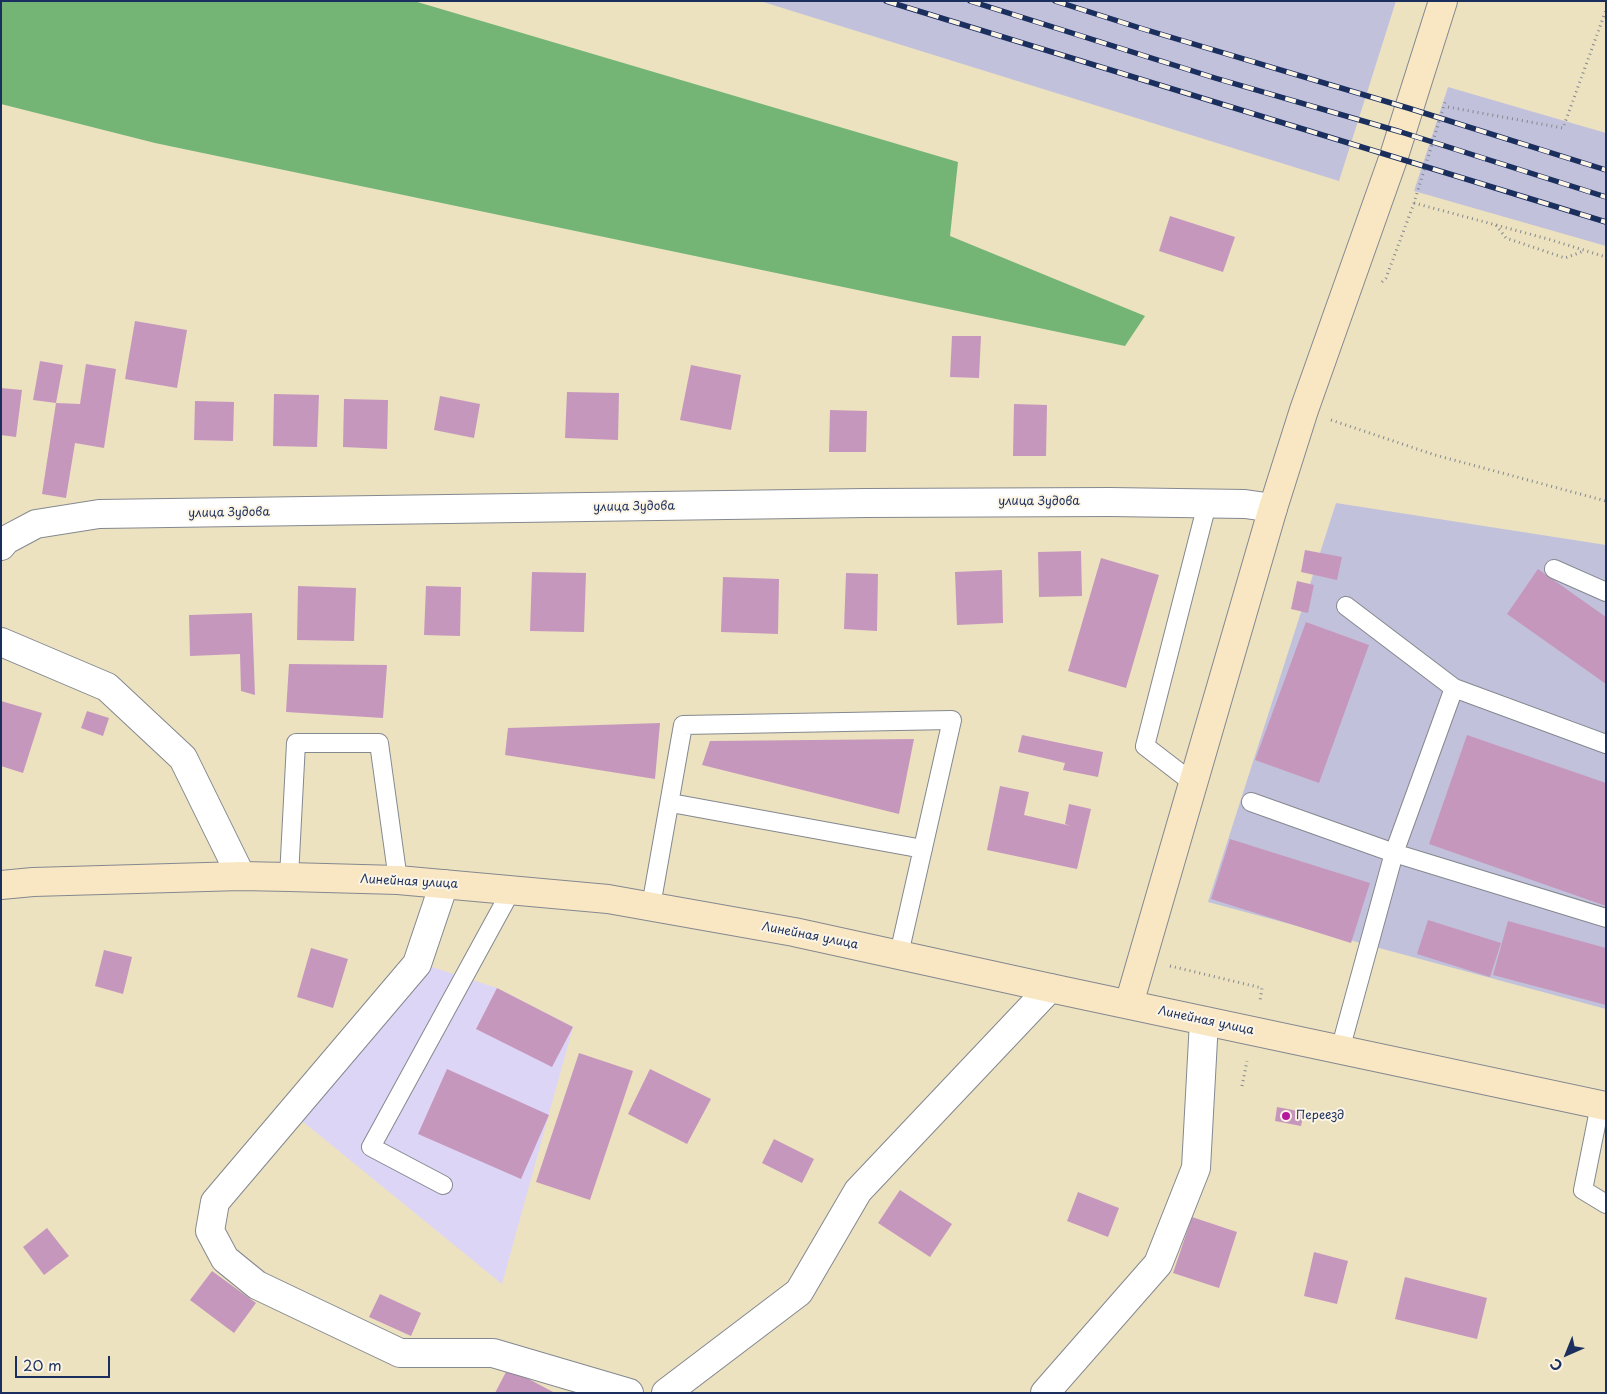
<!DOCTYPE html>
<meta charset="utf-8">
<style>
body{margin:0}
#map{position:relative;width:1607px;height:1394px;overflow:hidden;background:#ece2c0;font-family:"Playpen Sans",sans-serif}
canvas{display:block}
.frame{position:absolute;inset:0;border:2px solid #1b2f5e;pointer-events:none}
.north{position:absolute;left:1542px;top:1329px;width:50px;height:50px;-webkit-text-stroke:4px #fcf5e5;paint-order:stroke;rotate:224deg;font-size:14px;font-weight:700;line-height:20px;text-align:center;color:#1b2f5e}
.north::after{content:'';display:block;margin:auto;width:18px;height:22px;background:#1b2f5e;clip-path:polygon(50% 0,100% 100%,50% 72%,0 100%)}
.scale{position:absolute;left:15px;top:1356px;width:95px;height:22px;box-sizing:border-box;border:2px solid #1b2f5e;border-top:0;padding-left:6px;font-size:15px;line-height:18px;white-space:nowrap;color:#1b2f5e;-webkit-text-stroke:4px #fcf5e5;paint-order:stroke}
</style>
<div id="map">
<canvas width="1607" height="1394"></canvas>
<div class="frame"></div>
<div class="north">С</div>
<div class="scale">20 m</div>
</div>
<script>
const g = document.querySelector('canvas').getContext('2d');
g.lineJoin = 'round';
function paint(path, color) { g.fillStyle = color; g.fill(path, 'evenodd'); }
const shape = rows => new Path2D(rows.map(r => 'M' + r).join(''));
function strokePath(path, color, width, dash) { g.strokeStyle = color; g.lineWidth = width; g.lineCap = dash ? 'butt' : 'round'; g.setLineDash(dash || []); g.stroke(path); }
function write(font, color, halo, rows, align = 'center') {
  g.font = font + ' "Playpen Sans",sans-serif'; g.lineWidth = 4; g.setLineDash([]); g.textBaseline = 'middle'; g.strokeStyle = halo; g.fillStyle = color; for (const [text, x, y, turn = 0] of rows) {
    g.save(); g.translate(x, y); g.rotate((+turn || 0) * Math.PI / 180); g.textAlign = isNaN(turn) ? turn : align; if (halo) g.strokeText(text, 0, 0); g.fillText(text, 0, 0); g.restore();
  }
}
paint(shape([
 [432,967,497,988,573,1027,502,1284,302,1121]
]), '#ddd5f6');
paint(shape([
 [760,1,1396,1,1339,181],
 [1448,87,1606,133,1606,246,1414,191],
 [1336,503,1606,545,1606,1009,1208,902]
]), '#c2c1dc');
paint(shape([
 [1,1,414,1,958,162,950,236,1145,316,1125,346,155,143,1,104]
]), '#74b576');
paint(shape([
 [1170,216,1235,237,1223,272,1159,251],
 [135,321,187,330,177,388,125,379],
 [952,336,981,336,979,378,950,377],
 [40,361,63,365,56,403,33,400],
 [86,364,116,369,104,448,75,443,66,498,42,494,56,403,80,404],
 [691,365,741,375,731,430,680,420],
 [1,388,22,390,16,437,1,435],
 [567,392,619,393,618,440,565,438],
 [274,394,319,395,317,447,273,446],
 [440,396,480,404,474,438,434,430],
 [344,399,388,400,387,449,343,447],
 [195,401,234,402,233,441,194,440],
 [1014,404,1047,405,1046,456,1013,456],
 [830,410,867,411,866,452,829,452],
 [1305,550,1342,557,1337,580,1301,572],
 [1081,551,1082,596,1039,597,1038,552],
 [1101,558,1159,575,1126,688,1068,671],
 [1538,569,1606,617,1606,684,1507,614],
 [1002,570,1003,623,957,625,955,572],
 [532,572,586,573,584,632,530,631],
 [846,573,878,574,877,631,844,629],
 [723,577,779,579,778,634,721,632],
 [1297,581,1314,585,1308,613,1291,609],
 [298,586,356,588,354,641,297,640],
 [426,586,461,587,460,636,424,635],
 [252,613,255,695,241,691,240,654,190,656,189,615],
 [1306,622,1369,645,1319,783,1255,760],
 [289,664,387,665,383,718,286,712],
 [1,701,42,713,23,773,1,766],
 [87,711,109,718,103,736,81,728],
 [660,723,655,779,505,755,508,728],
 [1022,735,1103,752,1098,777,1063,770,1065,763,1018,752],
 [1467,735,1606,783,1606,906,1429,844],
 [914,739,899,814,702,765,710,741],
 [1000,786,1029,792,1024,815,1071,826,1065,824,1069,804,1091,809,1077,869,987,850],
 [1230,839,1370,883,1351,943,1211,899],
 [1428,920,1501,943,1490,977,1417,954],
 [1508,921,1606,948,1606,1005,1493,975],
 [311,948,348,959,333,1008,297,997],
 [104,950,132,957,123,994,95,986],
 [497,988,573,1027,552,1067,476,1029],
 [579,1053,633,1071,590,1200,536,1182],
 [447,1069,549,1115,521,1179,418,1134],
 [650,1069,711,1099,687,1144,628,1114],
 [1277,1107,1304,1112,1301,1126,1275,1121],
 [774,1139,814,1159,802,1183,762,1163],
 [900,1190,952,1224,930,1257,878,1223],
 [1078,1192,1119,1208,1108,1237,1067,1221],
 [1192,1217,1237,1232,1219,1288,1173,1273],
 [47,1228,69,1256,44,1275,23,1247],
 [1314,1252,1348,1261,1337,1304,1304,1296],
 [212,1271,256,1303,234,1333,190,1300],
 [1405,1277,1487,1298,1477,1339,1395,1319],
 [380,1294,421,1313,411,1336,369,1317],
 [508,1368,555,1393,495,1393]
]), '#c697bd');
const lane = shape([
 [1554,569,1606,592],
 [1346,606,1454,688],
 [1193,783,1145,746,1207,504],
 [1251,802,1394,853,1606,918],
 [671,803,923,849],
 [289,877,296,743,379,743,398,880],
 [651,906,683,725,952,720,899,954],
 [1340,1050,1394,853,1454,688,1606,744],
 [1600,1105,1583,1190,1606,1204],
 [443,1185,371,1147,512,889]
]);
const street = shape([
 [1,546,6,540,36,524,99,514,866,503,1110,502,1245,504,1273,508],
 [1,642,107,687,183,758,241,876],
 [444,884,417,964,215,1202,210,1231,225,1259,257,1285,400,1353,493,1353,629,1393],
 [666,1393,799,1292,858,1191,1050,988],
 [1045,1393,1158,1264,1196,1168,1204,1021]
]);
const secondary = shape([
 [1,885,33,882,241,876,289,877,398,880,608,899,794,932,1050,988,1606,1106],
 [1129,1004,1273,508,1304,410,1394,156,1443,1]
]);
strokePath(lane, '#84888f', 20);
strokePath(street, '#84888f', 30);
strokePath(secondary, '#84888f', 30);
strokePath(shape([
 [1448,107,1563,128,1606,10],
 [1414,203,1548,239,1606,257],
 [1496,225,1506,238,1565,258,1584,251],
 [1382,282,1386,278,1414,203,1445,102],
 [1331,420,1435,455,1606,501],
 [1170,966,1262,988,1260,1001],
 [1242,1086,1247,1061]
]), '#84888f', 3, [1, 4]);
strokePath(lane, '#fff', 18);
strokePath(street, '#fff', 28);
strokePath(secondary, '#f9e7c3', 28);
const rail = shape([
 [886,1,1606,222],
 [970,1,1215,78,1401,132,1606,197],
 [1055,1,1140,28,1408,108,1606,170]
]);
strokePath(rail, '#1b2f5e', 5.5);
strokePath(rail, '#fcf5e5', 4, [11]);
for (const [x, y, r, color] of [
 [1286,1116,5,"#b5179e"]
]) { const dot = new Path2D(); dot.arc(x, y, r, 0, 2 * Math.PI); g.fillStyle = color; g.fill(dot); strokePath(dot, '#fcf5e5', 2); }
write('12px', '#1b2f5e', '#fcf5e5', [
 ["улица Зудова",1039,502],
 ["улица Зудова",634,507,-1],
 ["улица Зудова",229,513,-1],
 ["Линейная улица",409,882,3],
 ["Линейная улица",810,936,11],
 ["Линейная улица",1206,1021,12]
]);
write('12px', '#1b2f5e', '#fcf5e5', [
 ["Переезд",1296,1116]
], 'left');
</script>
